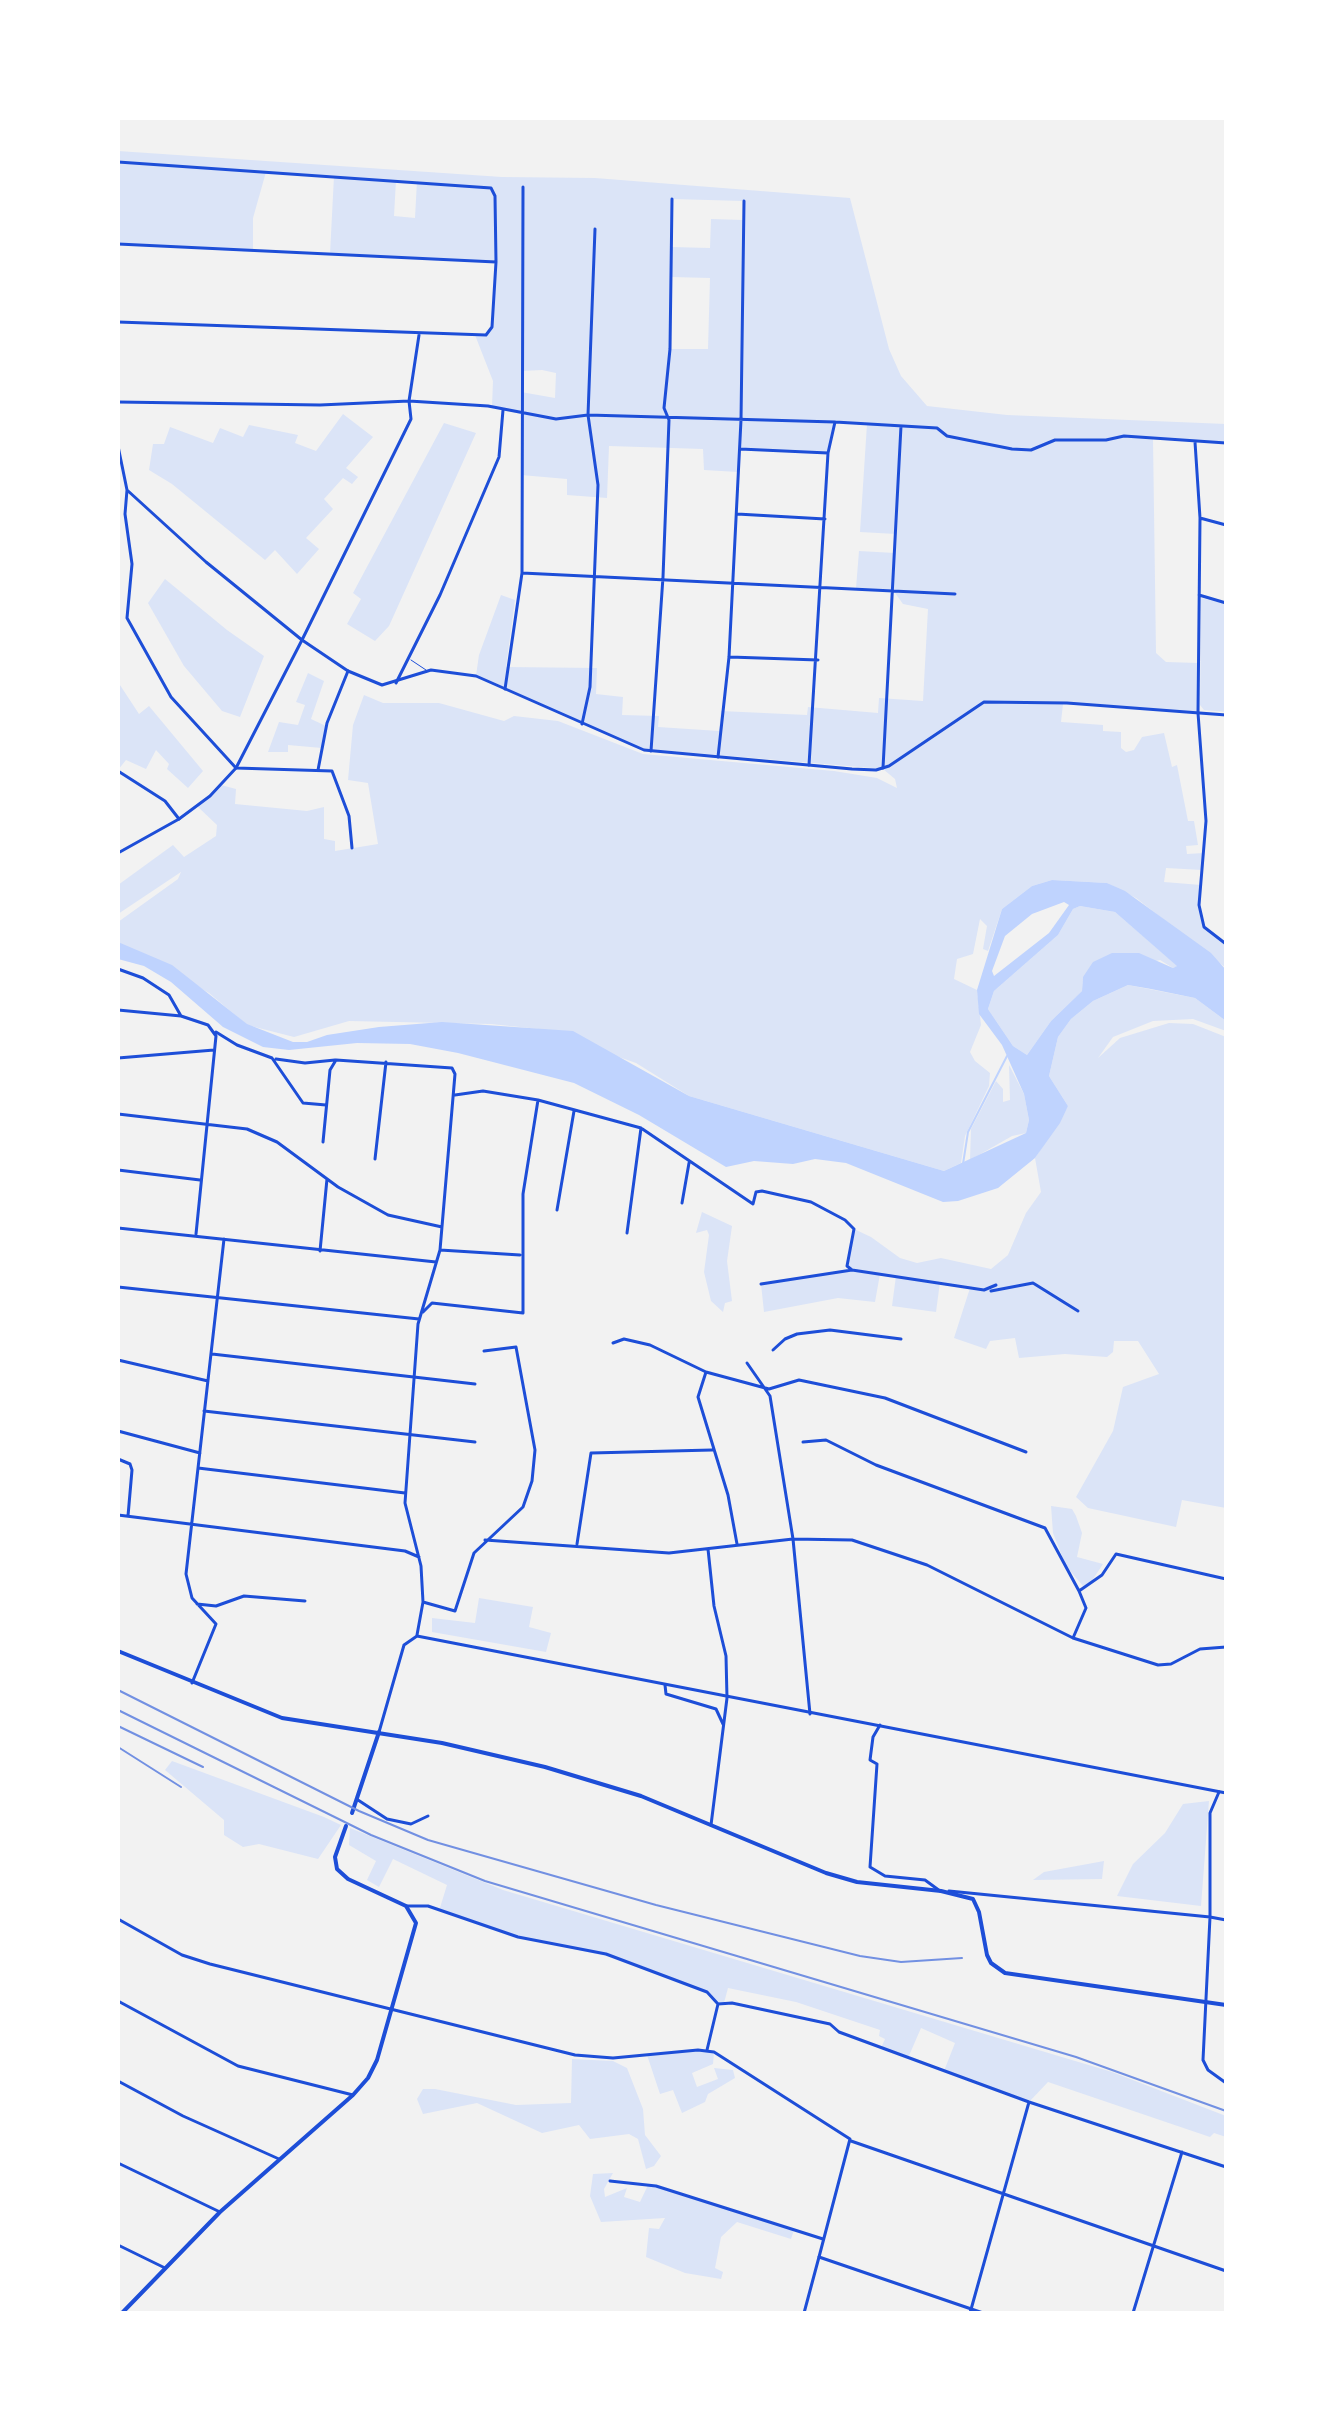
<!DOCTYPE html>
<style>
body{margin:0}
#map{position:relative;width:1344px;height:2431px;overflow:hidden;background:#f2f2f2;font-family:Commissioner,sans-serif}
canvas{display:block}
.frame{position:absolute;inset:0;border:120px solid #fff;pointer-events:none}
</style>
<div id="map">
<canvas width="1344" height="2431"></canvas>
<div class="frame"></div>
</div>
<script>
const g = document.querySelector('canvas').getContext('2d');
g.lineJoin = 'round';
function paint(path, color) { g.fillStyle = color; g.fill(path, 'evenodd'); }
const shape = rows => new Path2D(rows.map(r => 'M' + r).join(''));
function strokePath(path, color, width, dash) { g.strokeStyle = color; g.lineWidth = width; g.lineCap = dash ? 'butt' : 'round'; g.setLineDash(dash || []); g.stroke(path); }
paint(shape([
 [118,151,502,177,595,178,850,198,889,349,901,376,927,406,1007,415,1226,424,1226,443,1153,439,1156,653,1166,662,1198,663,1198,713,1063,704,1061,722,1103,725,1103,731,1121,732,1121,748,1126,752,1134,750,1142,737,1164,733,1172,767,1177,765,1188,821,1194,821,1198,845,1186,846,1187,854,1204,853,1202,870,1166,868,1164,882,1201,885,1199,905,1204,927,1226,944,1226,968,1136,898,1107,883,1052,880,1032,886,1002,909,988,951,983,949,987,926,980,919,973,954,957,959,954,979,977,990,981,1025,970,1052,975,1061,990,1073,989,1086,965,1136,961,1163,944,1171,689,1096,636,1063,539,1029,491,1024,349,1021,294,1037,247,1025,209,993,118,942,118,922,178,879,181,872,118,914,118,885,173,845,184,857,216,836,217,825,197,806,221,785,236,789,235,804,307,811,324,807,324,839,335,841,335,851,378,844,368,783,348,780,353,725,364,695,383,703,439,703,504,721,514,716,558,721,643,754,834,771,877,778,897,788,895,779,883,769,636,748,476,676,479,655,501,595,515,600,506,667,597,668,596,694,623,697,622,715,659,716,658,727,719,731,721,711,807,715,808,707,878,713,879,698,923,701,928,609,903,604,893,590,856,588,859,551,895,553,896,534,860,532,867,424,835,422,828,453,739,449,738,472,704,470,703,449,609,446,607,498,567,495,567,479,521,475,521,414,492,407,493,381,475,335,486,335,492,327,496,262,330,254,334,176,266,172,253,218,253,252,118,244],
 [396,180,417,181,415,218,394,216],
 [672,199,744,201,743,220,711,219,710,248,671,247],
 [672,277,710,278,708,349,670,349],
 [542,370,556,373,555,398,521,392,521,371],
 [343,414,373,437,346,468,358,477,352,484,343,478,324,499,333,509,306,538,319,549,297,574,275,550,265,560,172,484,149,470,153,444,164,444,170,427,213,443,220,428,243,437,249,425,298,435,295,443,316,451],
 [444,423,476,433,389,626,375,641,347,624,361,599,353,593],
 [165,579,227,630,264,656,240,717,222,711,184,666,148,603],
 [1201,598,1226,604,1226,712,1204,710,1200,705],
 [308,673,324,681,311,719,326,726,322,748,288,745,288,752,268,752,279,722,298,725,305,705,296,702],
 [118,682,139,714,149,706,203,771,188,788,167,769,169,764,156,750,146,769,126,760,118,770],
 [1080,906,1115,912,1178,966,1173,968,1160,960,1083,977,1082,991,1051,1021,1027,1055,1013,1046,988,1009,994,991,1058,935,1073,909],
 [1128,985,1195,998,1226,1021,1226,1031,1193,1019,1153,1021,1113,1037,1098,1058,1120,1038,1169,1023,1193,1024,1226,1037,1226,1508,1182,1500,1176,1527,1088,1508,1076,1497,1113,1431,1123,1387,1159,1374,1138,1341,1114,1341,1113,1352,1107,1357,1065,1354,1019,1358,1015,1338,990,1341,986,1349,954,1338,970,1288,940,1282,936,1312,892,1306,896,1276,880,1274,875,1302,838,1298,764,1312,761,1284,850,1270,847,1266,854,1229,871,1237,900,1258,917,1263,941,1258,991,1269,1008,1255,1026,1213,1041,1192,1035,1158,1068,1106,1049,1076,1058,1037,1071,1019,1093,1001],
 [1009,1065,1024,1094,1029,1120,1026,1133,1012,1136,970,1160,971,1129,996,1081,1003,1089,1003,1102,1010,1100],
 [702,1212,732,1226,727,1261,732,1301,725,1303,723,1312,711,1301,704,1272,709,1235,707,1230,696,1233],
 [1051,1506,1072,1509,1076,1516,1082,1533,1077,1557,1103,1564,1091,1582,1083,1586,1066,1566,1053,1533],
 [479,1598,533,1607,529,1627,551,1633,546,1652,432,1632,432,1618,475,1623],
 [172,1761,324,1817,341,1825,318,1859,259,1844,243,1847,224,1835,224,1820,165,1770],
 [1209,1801,1201,1906,1117,1896,1133,1864,1165,1833,1183,1804],
 [350,1828,503,1890,1112,2072,1226,2116,1226,2137,1214,2133,1210,2137,1048,2082,1029,2102,944,2071,955,2043,921,2028,908,2058,881,2048,885,2039,879,2036,880,2030,796,2002,728,1988,724,2003,718,2004,707,1992,629,1961,518,1937,439,1911,447,1885,393,1859,379,1887,367,1880,376,1861,349,1845],
 [1104,1861,1102,1879,1033,1880,1044,1872],
 [698,2050,714,2052,713,2064,692,2073,697,2087,718,2079,714,2068,733,2070,735,2078,708,2094,705,2102,682,2113,673,2090,660,2094,647,2055],
 [572,2059,613,2061,627,2068,643,2109,645,2135,661,2156,654,2166,646,2169,638,2139,629,2134,590,2139,579,2125,542,2133,477,2103,423,2114,417,2099,423,2089,435,2089,516,2105,571,2103],
 [613,2173,604,2189,605,2197,627,2188,624,2197,640,2202,648,2185,656,2186,794,2230,791,2239,737,2222,721,2237,715,2268,723,2272,721,2279,685,2273,646,2257,649,2228,659,2229,665,2218,601,2222,590,2196,593,2174]
]), '#dbe4f7');
paint(shape([
 [1052,880,1107,883,1125,891,1211,953,1226,970,1226,1021,1195,998,1151,989,1128,985,1093,1001,1071,1019,1058,1037,1049,1076,1068,1106,1060,1123,1035,1158,998,1188,958,1201,943,1202,846,1163,815,1159,793,1164,754,1161,726,1167,639,1115,574,1083,458,1053,410,1044,357,1043,289,1050,263,1047,223,1027,171,982,144,966,118,959,118,942,172,965,247,1024,293,1042,307,1042,327,1035,379,1027,442,1022,573,1031,689,1096,944,1171,1026,1133,1029,1120,1024,1094,1002,1045,979,1014,977,990,1002,909,1032,886],
 [1064,902,1069,905,1049,933,994,976,992,971,1005,936,1032,914],
 [1080,906,1115,912,1177,966,1173,968,1139,953,1112,953,1093,962,1083,977,1082,991,1051,1021,1027,1055,1013,1046,988,1009,994,991,1058,935,1073,909]
]), '#bfd3fe');
strokePath(shape([
 [963,1164,968,1132,1007,1056]
]), '#bfd3fe', 2);
strokePath(shape([
 [411,660,426,670]
]), '#1d4ed8', 1);
strokePath(shape([
 [118,162,491,188,495,196,496,262],
 [118,244,496,262,492,327,486,335,118,322],
 [118,402,320,405,409,401,488,406,556,419,588,415,835,422,937,428,947,436,1012,449,1031,450,1055,440,1106,440,1124,436,1226,443],
 [1195,442,1200,518,1198,713,1206,821,1199,905,1204,927,1226,944],
 [118,446,127,490,125,514,132,564,127,618,171,697,236,768,332,771,349,816,352,848],
 [740,449,828,453],
 [127,490,206,562,302,640,411,419,409,401,419,335],
 [737,514,825,519],
 [1200,518,1226,525],
 [522,573,955,594],
 [1199,595,1226,603],
 [730,657,818,660],
 [396,683,440,595,499,457,503,410],
 [505,689,522,573,523,187],
 [582,724,590,687,598,485,588,415,595,229],
 [651,751,663,577,669,420,664,408,670,349,672,199],
 [718,757,729,657,741,420,744,201],
 [809,765,828,453,835,422],
 [883,768,901,426],
 [318,770,327,723,348,671],
 [118,771,165,801,179,819],
 [118,969,143,978,169,995,181,1016],
 [118,1010,181,1016,208,1025,216,1036,196,1234],
 [216,1032,237,1045,272,1058,303,1103,326,1105],
 [118,1058,214,1050],
 [276,1059,305,1063,335,1060],
 [455,1095,483,1091,538,1100,641,1128,753,1204,756,1192,762,1191,811,1202,845,1220,854,1229,847,1266,852,1270,984,1290,996,1285],
 [118,1114,247,1129,277,1142,338,1187,388,1215,442,1227],
 [323,1142,330,1070,336,1060,452,1068,455,1074,440,1250,418,1324,405,1503,421,1566,423,1602],
 [375,1159,386,1062],
 [118,1170,200,1180],
 [682,1203,689,1163],
 [557,1210,574,1111],
 [118,1228,436,1262],
 [627,1233,641,1128],
 [440,1250,520,1255],
 [320,1251,327,1179],
 [761,1284,852,1270],
 [118,1287,419,1319],
 [991,1291,1033,1283,1078,1311],
 [423,1312,432,1303,523,1313,523,1194,538,1100],
 [613,1343,624,1339,650,1345,706,1372,769,1389,799,1380,885,1398,1026,1452],
 [773,1350,785,1339,797,1334,830,1330,901,1339],
 [212,1354,475,1384],
 [118,1360,208,1381],
 [747,1363,770,1396,793,1539,810,1714],
 [706,1372,698,1397,728,1495,737,1544],
 [204,1411,475,1442],
 [118,1431,200,1453],
 [803,1442,826,1440,876,1465,1045,1528,1079,1591,1102,1575,1116,1554,1226,1579],
 [118,1459,130,1464,132,1470,128,1516],
 [198,1468,405,1493],
 [118,1515,405,1551,419,1557],
 [485,1540,669,1553,793,1539,852,1540,927,1565,1073,1638,1158,1665,1171,1664,1200,1649,1226,1647],
 [577,1544,591,1453,712,1450],
 [708,1549,714,1606,726,1656,727,1698,711,1825],
 [197,1604,216,1606,244,1596,305,1601],
 [417,1635,423,1602,455,1611,474,1553,523,1507,532,1481,535,1450,516,1347,484,1351],
 [1073,1638,1086,1608,1079,1591],
 [192,1683,216,1624,192,1598,186,1574,224,1239],
 [665,1685,666,1694,716,1709,723,1724],
 [880,1725,873,1737,870,1760,877,1764,870,1867,885,1876,925,1880,940,1891],
 [1219,1792,1210,1813,1210,1917,1226,1920],
 [358,1800,387,1819,411,1824,428,1816],
 [406,1906,428,1906,518,1937,606,1954,707,1992,718,2004],
 [118,2001,238,2066,353,2095],
 [707,2050,718,2004,732,2003,830,2024,839,2032,1029,2102,1226,2167],
 [118,2081,183,2116,279,2159],
 [851,2141,1226,2271],
 [118,2163,220,2212],
 [610,2181,656,2186,823,2239],
 [118,2245,165,2268],
 [804,2313,819,2257],
 [970,2313,1029,2102],
 [1133,2313,1182,2152]
]), '#1d4ed8', 3);
strokePath(shape([
 [118,853,179,819,210,796,236,768,302,640,348,671,382,685,431,670,476,676,644,750,852,769,876,770,889,766,984,702,1067,703,1226,715],
 [379,1732,404,1645,417,1636,1226,1793],
 [949,1891,1210,1917,1203,2060,1208,2070,1226,2083],
 [118,1919,182,1955,210,1964,575,2055,613,2058,698,2050,714,2052,850,2139,819,2257,983,2313]
]), '#1d4ed8', 3);
strokePath(shape([
 [118,1651,282,1718,442,1743,545,1767,641,1796,826,1873,857,1882,941,1891,973,1899,979,1912,987,1955,991,1963,1005,1973,1226,2005],
 [352,1813,379,1732],
 [122,2313,220,2212,353,2095,368,2078,377,2060,416,1923,406,1906,348,1879,337,1869,335,1857,346,1826]
]), '#1d4ed8', 4);
strokePath(shape([
 [118,1690,359,1811,428,1840,656,1905,860,1956,901,1962,962,1958],
 [118,1710,371,1835,485,1881,1076,2057,1226,2111],
 [118,1726,203,1767],
 [118,1747,181,1787]
]), '#7290e2', 2);
</script>
